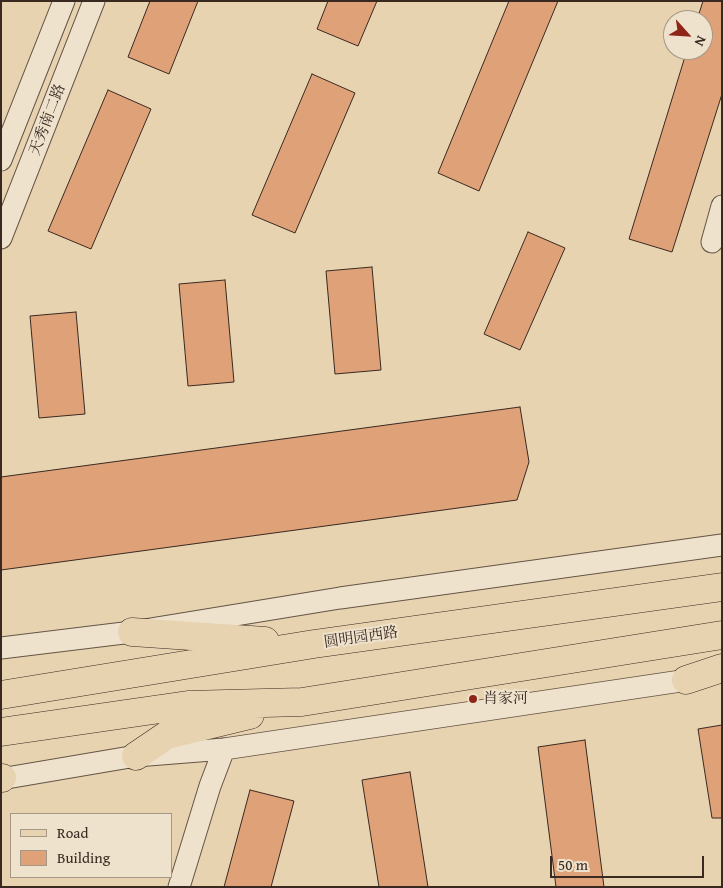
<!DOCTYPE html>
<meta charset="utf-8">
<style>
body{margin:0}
#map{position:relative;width:723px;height:888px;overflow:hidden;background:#e7d3b0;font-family:"Gentium Book Plus",serif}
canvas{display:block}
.frame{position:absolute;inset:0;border:2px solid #392921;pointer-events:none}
.legend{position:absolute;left:10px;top:813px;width:162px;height:65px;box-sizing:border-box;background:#efe2cc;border:1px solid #a69888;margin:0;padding:6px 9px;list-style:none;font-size:15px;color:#392921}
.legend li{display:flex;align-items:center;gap:10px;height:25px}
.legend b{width:25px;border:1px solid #a69888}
.north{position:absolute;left:663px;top:10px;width:50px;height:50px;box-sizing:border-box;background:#efe2cc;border:1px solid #a69888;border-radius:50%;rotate:116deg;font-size:14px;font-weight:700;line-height:20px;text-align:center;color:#392921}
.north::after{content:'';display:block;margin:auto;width:18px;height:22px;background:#8f2418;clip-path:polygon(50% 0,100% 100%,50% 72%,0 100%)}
.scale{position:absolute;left:550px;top:856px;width:154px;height:22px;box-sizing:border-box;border:2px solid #392921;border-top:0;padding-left:6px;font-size:15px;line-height:18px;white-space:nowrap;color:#392921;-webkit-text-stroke:4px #efe2cc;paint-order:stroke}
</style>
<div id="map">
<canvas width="723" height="888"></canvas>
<div class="frame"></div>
<ul class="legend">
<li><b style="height:6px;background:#e7d3b0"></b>Road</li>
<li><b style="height:14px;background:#dfa178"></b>Building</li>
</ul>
<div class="north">N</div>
<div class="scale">50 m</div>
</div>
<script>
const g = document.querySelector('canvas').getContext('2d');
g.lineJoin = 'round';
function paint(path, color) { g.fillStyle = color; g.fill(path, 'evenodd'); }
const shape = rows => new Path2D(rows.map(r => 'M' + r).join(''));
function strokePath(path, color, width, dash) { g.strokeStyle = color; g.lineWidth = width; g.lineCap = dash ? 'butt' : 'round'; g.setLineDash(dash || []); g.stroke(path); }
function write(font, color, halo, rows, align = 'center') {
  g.font = font + ' "Gentium Book Plus","Noto Serif SC",serif'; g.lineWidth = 4; g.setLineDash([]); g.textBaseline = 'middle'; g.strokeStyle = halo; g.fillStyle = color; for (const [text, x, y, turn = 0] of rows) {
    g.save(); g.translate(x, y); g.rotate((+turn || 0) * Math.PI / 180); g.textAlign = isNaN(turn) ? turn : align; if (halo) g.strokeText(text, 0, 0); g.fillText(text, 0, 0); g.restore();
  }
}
const building = shape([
 [150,1,198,1,169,74,128,57,150,1],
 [328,1,377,1,358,46,317,29,328,1],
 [509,1,558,1,479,191,438,173,509,1],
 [703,1,722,1,722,94,672,252,629,239,687,50,703,50,703,20,697,20,703,1],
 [312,74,355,93,295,233,252,215,312,74],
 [108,90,151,109,91,249,48,231,108,90],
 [528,232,565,248,520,350,484,334,528,232],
 [372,267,381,370,335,374,326,271,372,267],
 [225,280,234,382,188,386,179,284,225,280],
 [76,312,85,414,39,418,30,316,76,312],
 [520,407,529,462,517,500,1,570,1,477,520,407],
 [722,725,722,818,712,818,698,729,722,725],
 [585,740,604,887,556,887,538,747,585,740],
 [410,772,428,887,379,887,362,780,410,772],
 [250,790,294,801,271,887,224,887,250,790]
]);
paint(building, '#dfa178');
strokePath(building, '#392921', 1);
const minor = shape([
 [1,160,64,1],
 [1,238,94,1],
 [712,242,722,206],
 [1,648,132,632,340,598,722,545],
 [1,779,136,756,224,749,701,678],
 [179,887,210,786,224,749]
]);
const major = shape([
 [132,632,265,641],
 [686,680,722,668],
 [1,695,314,644,722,587],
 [1,732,188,705,302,702,722,635],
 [136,756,167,735,250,715],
 [1,778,2,778]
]);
strokePath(minor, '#645445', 23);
strokePath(major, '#392921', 29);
strokePath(minor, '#efe2cc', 21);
strokePath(major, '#e7d3b0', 28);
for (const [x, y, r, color] of [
 [473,699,5,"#8f2418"]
]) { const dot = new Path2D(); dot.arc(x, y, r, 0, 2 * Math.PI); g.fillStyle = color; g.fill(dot); strokePath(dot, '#efe2cc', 2); }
write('15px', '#392921', '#efe2cc', [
 ["天秀南二路",48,120,-69],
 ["圆明园西路",361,638,-8]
]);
write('15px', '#392921', '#efe2cc', [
 ["肖家河",483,699]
], 'left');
</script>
